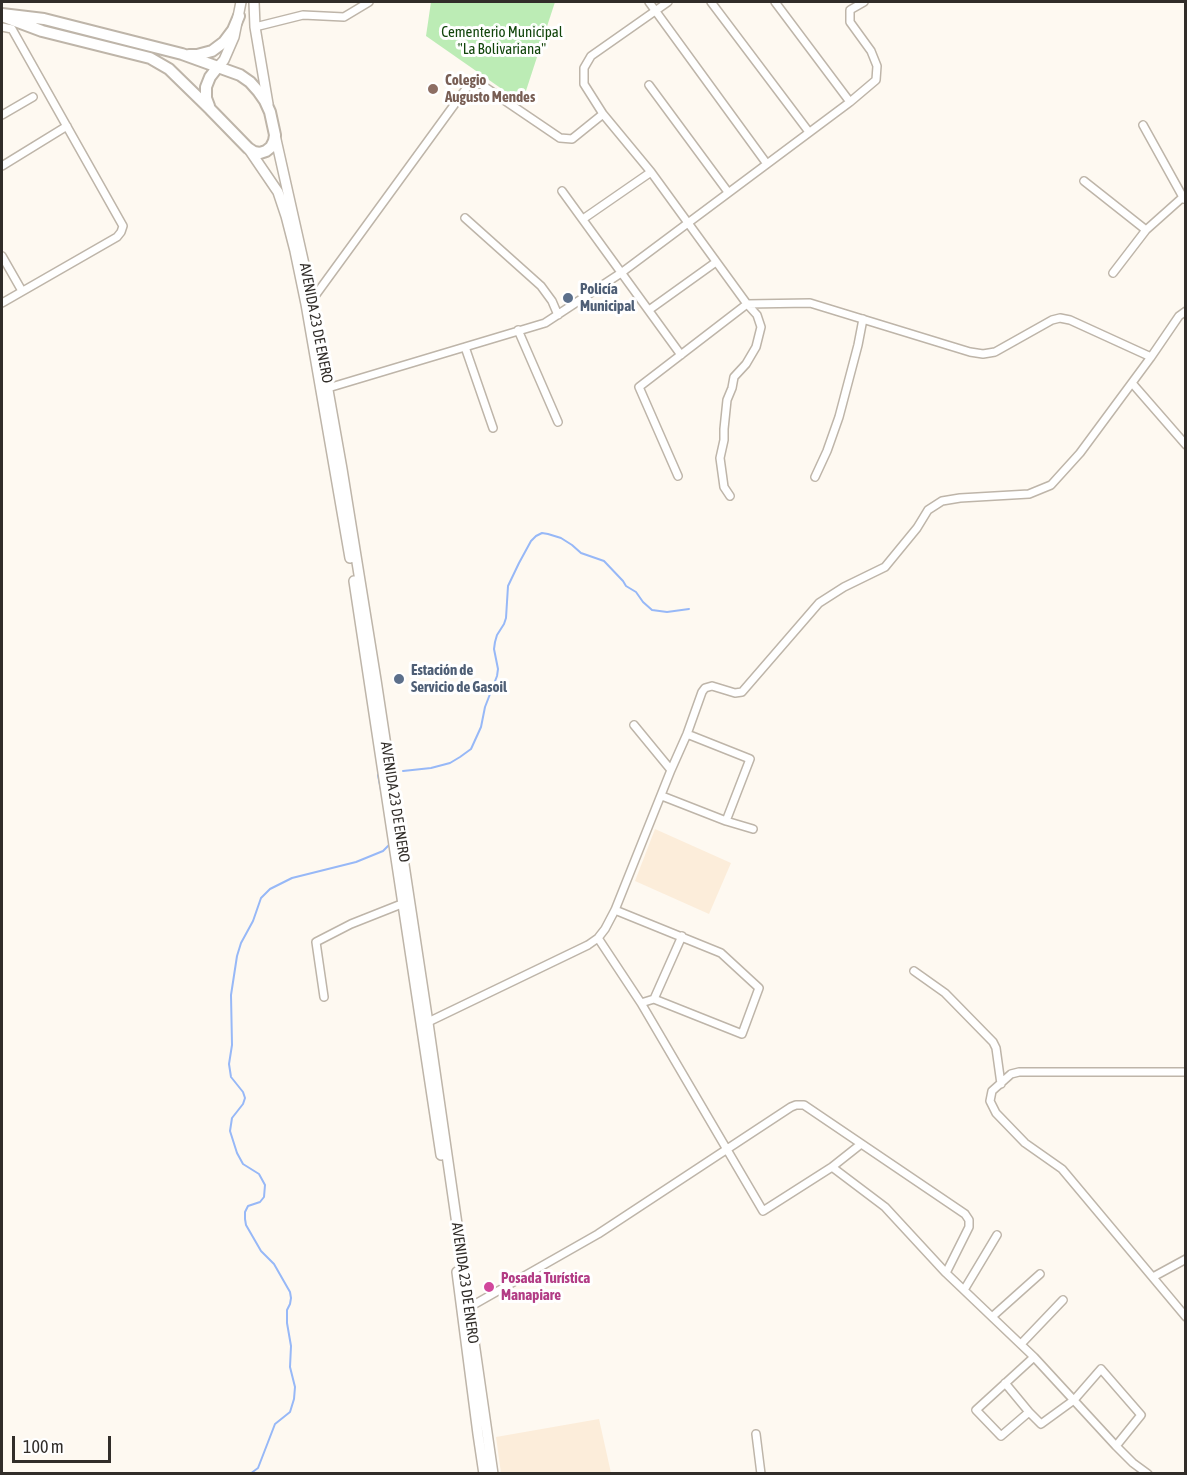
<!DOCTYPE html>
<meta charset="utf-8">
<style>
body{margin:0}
#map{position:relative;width:1187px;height:1475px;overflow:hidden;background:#fef9f1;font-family:"Asap Condensed",sans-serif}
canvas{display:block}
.frame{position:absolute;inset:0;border:3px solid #312d29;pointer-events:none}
.scale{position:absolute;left:12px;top:1436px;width:99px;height:27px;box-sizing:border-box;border:3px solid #312d29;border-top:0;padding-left:8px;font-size:18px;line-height:21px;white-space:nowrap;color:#312d29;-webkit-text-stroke:4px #fff;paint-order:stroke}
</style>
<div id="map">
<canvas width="1187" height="1475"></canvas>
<div class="frame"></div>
<div class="scale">100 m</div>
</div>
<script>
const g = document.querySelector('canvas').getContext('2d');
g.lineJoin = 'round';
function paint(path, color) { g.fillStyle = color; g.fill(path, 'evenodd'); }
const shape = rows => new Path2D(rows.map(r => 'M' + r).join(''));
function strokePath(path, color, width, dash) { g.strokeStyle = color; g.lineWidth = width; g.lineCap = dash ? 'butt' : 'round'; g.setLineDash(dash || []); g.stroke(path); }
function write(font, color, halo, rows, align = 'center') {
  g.font = font + ' "Asap Condensed",sans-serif'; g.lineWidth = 6; g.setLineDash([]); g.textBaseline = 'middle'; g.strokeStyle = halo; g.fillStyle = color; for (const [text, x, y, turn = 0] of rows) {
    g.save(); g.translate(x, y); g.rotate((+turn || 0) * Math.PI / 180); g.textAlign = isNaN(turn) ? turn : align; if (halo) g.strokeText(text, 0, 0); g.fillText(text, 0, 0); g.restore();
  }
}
paint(shape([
 [655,829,731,863,709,914,635,881],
 [599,1419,611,1473,501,1473,496,1437]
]), '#fcedda');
paint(shape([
 [431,2,555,2,522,103,426,36]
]), '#bcecb5');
strokePath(shape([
 [403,771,431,768,450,763,460,757,471,749,481,727,485,707,497,676,498,669,494,649,495,642,497,635,504,624,506,618,508,586,519,563,531,541,536,536,542,533,548,534,561,538,572,545,581,553,604,561,623,581,626,586,636,592,643,602,652,610,667,612,689,609],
 [380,774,378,775,383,800],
 [250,1474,258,1468,275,1424,290,1412,294,1399,295,1387,290,1367,291,1346,287,1323,287,1310,290,1304,291,1298,290,1292,274,1264,261,1251,246,1225,245,1219,245,1212,248,1206,260,1202,264,1197,265,1185,259,1174,243,1164,237,1153,230,1131,232,1118,243,1104,245,1098,243,1092,231,1077,229,1064,232,1045,231,995,237,956,241,943,253,921,261,898,270,889,292,878,356,862,383,851,390,844]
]), '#97b8f7', 2);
const minor = shape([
 [649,2,767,164],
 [668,2,591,56,584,68,584,84,603,114,651,172,747,304,639,387,678,476],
 [711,2,809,132],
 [775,2,850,102],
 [2,27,12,29,123,226,121,232,117,237,2,303],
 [255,27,303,15,344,17,369,2],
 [649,85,728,192],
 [2,115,33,97],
 [1143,125,1184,199],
 [2,166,67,126],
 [1084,181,1146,230],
 [562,191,681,355],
 [465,218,541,286,552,301,558,315],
 [583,219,651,172],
 [2,256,22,291],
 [1113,273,1146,230,1183,197],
 [312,300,473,79,560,138,572,139,603,114],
 [649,310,716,262],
 [518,330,558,422],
 [465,347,493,428],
 [1132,383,1186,445],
 [328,388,545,323,621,273,850,102,876,80,877,66,871,51,850,22,850,10,864,2],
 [815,477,827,451,839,417,858,345,863,319],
 [730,496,724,487,720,458,724,440,724,429,727,400,732,388,734,377,746,364,756,347,761,327,757,315,747,304,810,303,970,352,983,354,995,352,1052,320,1060,318,1070,320,1151,357],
 [634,725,671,770],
 [687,734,750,759,726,821],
 [662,796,726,821,753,829],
 [615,910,721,953,759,988,742,1034,654,999,641,1003],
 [598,938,641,1003,763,1211,832,1167,861,1144],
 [914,971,945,993,993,1042,996,1048,1001,1084],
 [324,997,316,942,351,924,404,903],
 [654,999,682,936],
 [424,1024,588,945,598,938,605,929,615,910,671,770,687,734,702,692,705,688,712,686,735,693,742,692,819,603,844,587,885,567,917,528,928,510,942,501,960,498,1029,494,1051,485,1080,453,1151,357,1179,316,1186,311],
 [1186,1072,1019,1072,1011,1074,992,1091,990,1101,996,1113,1025,1143,1062,1169,1186,1317],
 [832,1167,885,1207,946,1273,1034,1357,1116,1446,1133,1463,1148,1474],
 [1153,1277,1186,1259],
 [964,1290,997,1235],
 [468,1308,598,1234,791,1107,796,1105,804,1105,965,1214,969,1220,969,1227,946,1273],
 [993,1316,1040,1274],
 [1021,1344,1063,1300],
 [1034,1357,976,1410,1001,1436,1029,1412,1041,1424,1074,1400,1101,1369,1141,1415,1116,1446],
 [1005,1383,1029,1412],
 [756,1434,761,1474]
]);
const secondary = shape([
 [254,2,255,27,268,104],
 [217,68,224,60,234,37,241,2],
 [275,135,312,300,342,469,376,680,428,1023,493,1474],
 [248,148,278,192,286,216,295,251,306,304,350,558],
 [354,581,441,1155],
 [457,1272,478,1434,484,1474]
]);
const trunk = shape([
 [2,14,44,19,182,54,240,75,250,82,258,91,265,101,270,112,275,135,274,141,271,147,266,151,260,153,254,152,248,148,210,109,169,69,150,58,42,31,2,16],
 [189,55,197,55,212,51,224,42,233,30,239,16],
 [209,106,206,98,206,87,210,77,217,68]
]);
strokePath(minor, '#beb5a9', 10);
strokePath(secondary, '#beb5a9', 12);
strokePath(trunk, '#beb5a9', 14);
strokePath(minor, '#fff', 7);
strokePath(secondary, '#fff', 9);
strokePath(trunk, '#fff', 10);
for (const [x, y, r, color] of [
 [433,89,6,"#8d6e63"],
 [568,298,6,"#5c6f8a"],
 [399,679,6,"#5c6f8a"],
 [489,1287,6,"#d1479c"]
]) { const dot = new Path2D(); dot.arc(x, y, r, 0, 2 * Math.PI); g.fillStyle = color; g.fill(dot); strokePath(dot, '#fff', 2); }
write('15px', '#11450b', '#fff', [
 ["Cementerio Municipal",502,32],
 ["\"La Bolivariana\"",502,49]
]);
write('bold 15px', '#785e54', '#fff', [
 ["Colegio",445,80],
 ["Augusto Mendes",445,97]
], 'left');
write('bold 15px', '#4e5e75', '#fff', [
 ["Policía",580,289],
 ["Municipal",580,306],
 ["Estación de",411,670],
 ["Servicio de Gasoil",411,687]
], 'left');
write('15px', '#312d29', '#fff', [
 ["AVENIDA 23 DE ENERO",316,323,79],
 ["AVENIDA 23 DE ENERO",395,802,81],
 ["AVENIDA 23 DE ENERO",465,1283,82]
]);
write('bold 15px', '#b23c85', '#fff', [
 ["Posada Turística",501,1278],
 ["Manapiare",501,1295]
], 'left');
</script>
